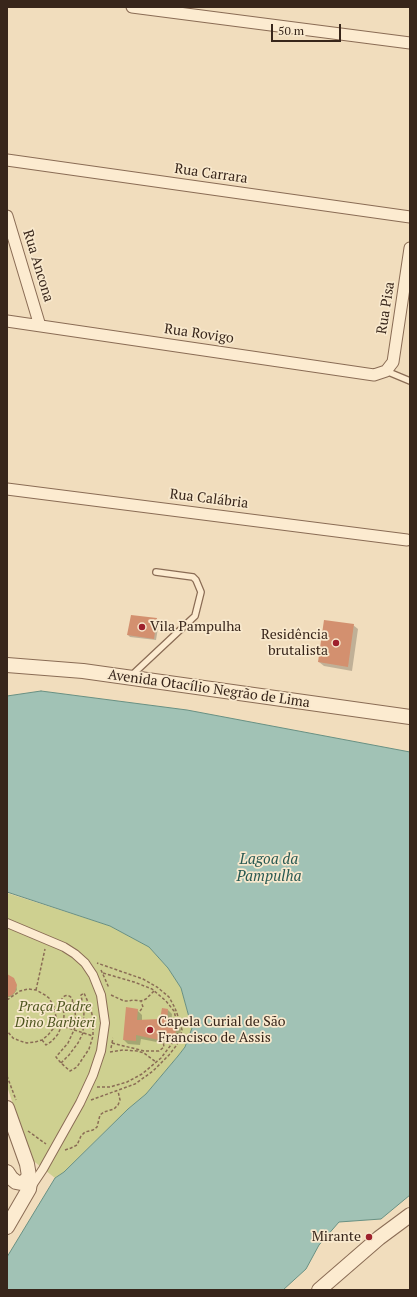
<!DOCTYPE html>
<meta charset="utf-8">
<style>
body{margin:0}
#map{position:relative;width:417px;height:1297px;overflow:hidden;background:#f1ddbd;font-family:"PT Serif",serif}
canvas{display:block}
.frame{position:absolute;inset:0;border:8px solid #38261b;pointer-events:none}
.scale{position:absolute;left:271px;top:24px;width:70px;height:18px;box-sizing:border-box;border:2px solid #38261b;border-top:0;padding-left:5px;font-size:12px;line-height:14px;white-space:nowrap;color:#38261b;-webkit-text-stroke:3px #f8e8cd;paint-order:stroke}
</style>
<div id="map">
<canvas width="417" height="1297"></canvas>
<div class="frame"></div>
<div class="scale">50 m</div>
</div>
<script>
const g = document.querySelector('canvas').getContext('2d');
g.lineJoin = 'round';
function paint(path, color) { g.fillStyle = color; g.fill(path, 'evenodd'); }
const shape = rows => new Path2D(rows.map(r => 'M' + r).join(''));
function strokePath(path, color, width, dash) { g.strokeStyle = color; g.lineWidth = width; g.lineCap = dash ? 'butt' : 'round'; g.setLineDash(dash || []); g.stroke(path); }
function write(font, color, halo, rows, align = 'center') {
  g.font = font + ' "PT Serif",serif'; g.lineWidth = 3.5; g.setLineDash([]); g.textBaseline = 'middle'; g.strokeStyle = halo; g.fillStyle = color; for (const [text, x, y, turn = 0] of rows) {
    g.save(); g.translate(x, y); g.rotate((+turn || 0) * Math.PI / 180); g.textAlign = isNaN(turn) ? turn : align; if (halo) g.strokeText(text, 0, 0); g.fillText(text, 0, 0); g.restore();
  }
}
paint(shape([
 [7,893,110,926,149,947,168,968,181,988,192,1028,185,1047,178,1056,146,1094,128,1109,64,1172,55,1178,31,1159,7,1086]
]), '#ced090');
const water = shape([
 [41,691,187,710,410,752,410,1195,381,1219,339,1222,319,1245,306,1269,283,1290,7,1290,7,1257,55,1178,64,1172,128,1109,146,1094,178,1056,185,1047,192,1028,181,988,168,968,149,947,110,926,7,892,7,696,41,691]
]);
paint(water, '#a1c2b5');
strokePath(water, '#689083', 1);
paint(shape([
 [157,619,159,622,156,640,130,637,128,635],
 [353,625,358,629,352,671,324,666,319,662],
 [7,976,10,977,16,983,17,990,13,995,10,997,7,997],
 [137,1010,142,1015,142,1020,161,1020,168,1010,172,1014,171,1024,176,1025,181,1029,179,1040,169,1039,167,1044,141,1039,140,1045,128,1044,124,1040]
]), '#0003');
paint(shape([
 [131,615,157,618,154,639,127,635],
 [324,620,354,624,348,667,318,662],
 [7,974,14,978,17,985,15,992,12,995,7,997],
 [126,1007,138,1009,137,1020,160,1019,162,1008,168,1009,167,1023,177,1024,175,1036,164,1035,163,1041,136,1035,136,1041,123,1040]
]), '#d3906f');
const service = shape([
 [386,371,410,381],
 [132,675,195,616,201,592,196,580,193,577,156,572]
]);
const pedestrian = shape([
 [7,923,64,947,75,954,85,963,93,975,101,995,105,1023,101,1051,93,1075,80,1103,43,1169,31,1187]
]);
const minor = shape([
 [132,7,410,43],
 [7,160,410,217],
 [7,216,40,326],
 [7,321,374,375,386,371,393,362,410,248],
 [7,489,407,540]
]);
const tertiary = shape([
 [7,665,83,671,410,717],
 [7,1108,27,1164,30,1182,29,1189,7,1227],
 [7,1172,11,1178,16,1182,21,1183,25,1181,29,1176],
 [319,1290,379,1238,410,1215]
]);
strokePath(service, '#8a6c55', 8);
strokePath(pedestrian, '#8a6c55', 10);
strokePath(minor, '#8a6c55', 13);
strokePath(tertiary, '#8a6c55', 16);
strokePath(shape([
 [101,970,109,988],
 [36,990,45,949],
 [111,995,124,1001,129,1001,133,1000,141,1001,146,999,154,991],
 '61.5 1001a5.5 5.5 0 1 1 11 0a5.5 5.5 0 1 1-11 0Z',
 [7,1000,20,991,28,989,36,990,45,995,49,998,54,1007,56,1017,53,1029,48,1035,42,1040,35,1042,27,1043,20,1041,13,1038,7,1031],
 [140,1011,143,1007,141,1001],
 [56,1022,62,1026,93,1036],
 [42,1040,46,1045,52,1041,58,1034,63,1023,64,1016,63,1005],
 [112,1043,144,1051,159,1051,164,1047,163,1041],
 [111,1048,113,1038],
 [110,1052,123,1050,137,1051,144,1053,156,1062],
 [61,1063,69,1055,78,1043,83,1033,84,1012,81,995,84,993,91,1009,93,1020,93,1036,89,1049,77,1067,70,1071,61,1063,56,1057,68,1043,74,1030,76,1021,75,1011,73,1001],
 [7,1076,16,1100],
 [97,1087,110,1087,127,1082,142,1074,161,1058,177,1037,177,1023,174,1011,166,1001,152,989,134,982,103,973],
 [91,1100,135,1084,153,1071,169,1055,176,1046,180,1039,182,1030,179,1019,175,1008,169,997,157,987,143,979,97,963],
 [28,1131,46,1144],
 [65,1150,71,1148,77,1145,81,1136,85,1132,93,1130,97,1127,100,1115,104,1112,114,1109,118,1105,120,1100,118,1091]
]), '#8a6c55', 1.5, [3, 2]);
strokePath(service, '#fcebd0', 5.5);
strokePath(pedestrian, '#fcebd0', 8);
strokePath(minor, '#fcebd0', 11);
strokePath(tertiary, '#fcebd0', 14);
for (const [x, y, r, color] of [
 [142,627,4,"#9e202c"],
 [336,643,4,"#9e202c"],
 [150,1030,4,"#9e202c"],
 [369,1237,4,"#9e202c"]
]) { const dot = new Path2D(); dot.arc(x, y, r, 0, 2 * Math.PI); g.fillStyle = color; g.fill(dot); strokePath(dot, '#f8e8cd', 1.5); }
write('14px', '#38261b', '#f8e8cd', [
 ["Rua Carrara",211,174,8],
 ["Rua Ancona",38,266,73],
 ["Rua Pisa",386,308,-81],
 ["Rua Rovigo",199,334,8],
 ["Rua Calábria",209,499,7],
 ["Avenida Otacílio Negrão de Lima",209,689,8]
]);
write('14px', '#38261b', '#f8e8cd', [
 ["Vila Pampulha",150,627],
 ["Residência",328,635,"right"],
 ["brutalista",328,651,"right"],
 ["Capela Curial de São",158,1022],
 ["Francisco de Assis",158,1038],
 ["Mirante",361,1237,"right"]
], 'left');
write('italic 14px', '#4e561f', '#f8e8cd', [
 ["Praça Padre",55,1007],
 ["Dino Barbieri",55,1023]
]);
write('italic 15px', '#285952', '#f8e8cd', [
 ["Lagoa da",269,860],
 ["Pampulha",269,877]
]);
</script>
